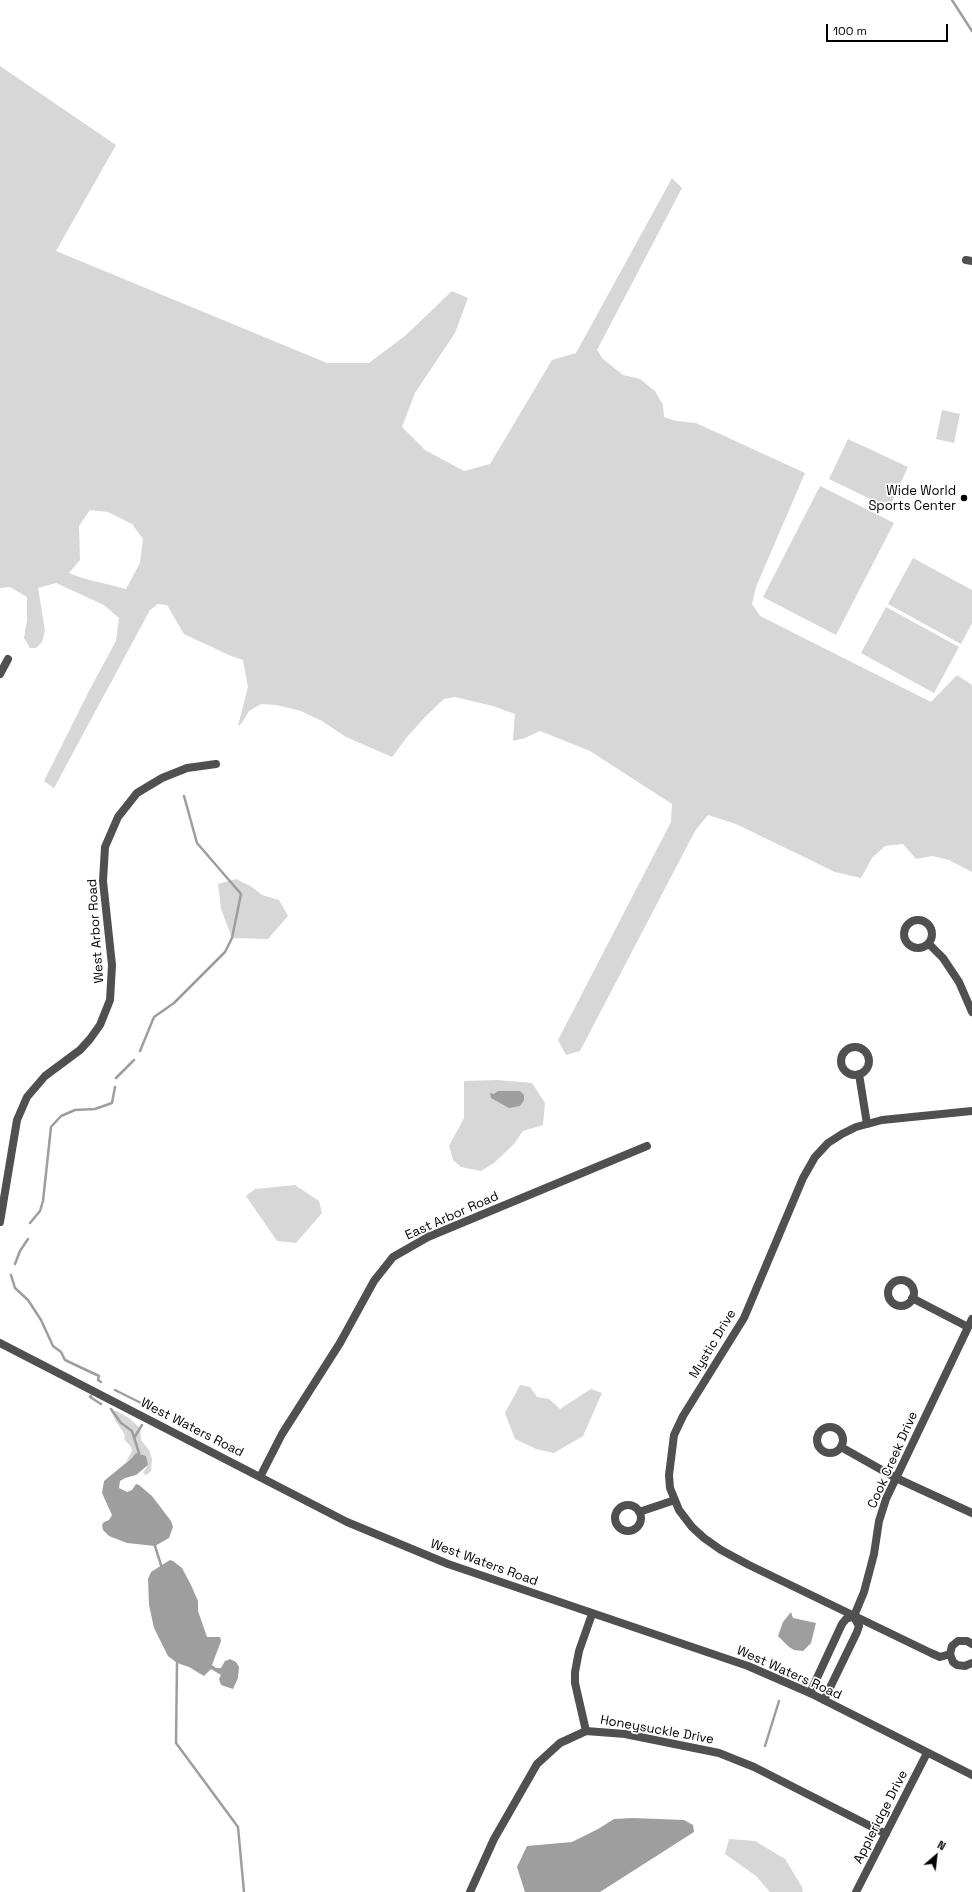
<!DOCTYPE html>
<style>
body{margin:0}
#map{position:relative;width:972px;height:1892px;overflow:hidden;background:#fff;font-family:"Space Grotesk",sans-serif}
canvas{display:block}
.north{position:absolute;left:916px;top:1836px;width:40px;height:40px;-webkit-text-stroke:3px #fff;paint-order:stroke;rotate:28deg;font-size:11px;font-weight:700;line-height:16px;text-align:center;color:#000}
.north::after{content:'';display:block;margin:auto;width:14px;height:18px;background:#000;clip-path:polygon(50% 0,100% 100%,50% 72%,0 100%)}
.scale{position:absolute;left:826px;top:24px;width:122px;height:18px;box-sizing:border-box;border:2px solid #000;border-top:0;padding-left:5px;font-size:12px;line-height:14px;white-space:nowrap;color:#000;-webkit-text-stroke:3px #fff;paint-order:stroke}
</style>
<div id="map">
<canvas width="972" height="1892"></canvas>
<div class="north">N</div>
<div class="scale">100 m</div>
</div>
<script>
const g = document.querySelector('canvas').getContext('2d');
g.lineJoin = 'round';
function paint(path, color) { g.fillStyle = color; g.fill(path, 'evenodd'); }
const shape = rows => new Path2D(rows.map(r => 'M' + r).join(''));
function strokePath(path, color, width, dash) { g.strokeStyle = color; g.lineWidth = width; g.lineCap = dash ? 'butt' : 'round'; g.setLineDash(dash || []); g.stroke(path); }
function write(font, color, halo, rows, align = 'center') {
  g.font = font + ' "Space Grotesk",sans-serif'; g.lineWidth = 3.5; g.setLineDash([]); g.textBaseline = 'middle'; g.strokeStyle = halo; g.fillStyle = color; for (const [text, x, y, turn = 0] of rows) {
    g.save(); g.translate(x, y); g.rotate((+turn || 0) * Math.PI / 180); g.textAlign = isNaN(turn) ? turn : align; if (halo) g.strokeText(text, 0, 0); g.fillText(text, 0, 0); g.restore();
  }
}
paint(shape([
 [0,66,116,145,56,251,327,363,369,363,406,335,452,291,468,298,455,333,415,393,402,427,425,450,464,471,490,464,552,360,576,353,672,178,682,188,597,350,603,359,623,375,640,379,655,391,663,405,664,417,676,421,696,423,805,473,756,587,752,604,760,616,931,702,957,675,972,685,972,872,949,860,932,856,916,859,903,844,885,846,872,858,861,878,835,872,736,824,708,815,695,831,580,1051,566,1055,558,1040,671,822,672,804,590,751,540,731,525,738,513,741,515,714,493,706,455,697,444,699,426,716,407,737,392,757,346,737,322,721,301,711,276,705,261,704,249,711,242,723,238,726,248,687,243,660,231,656,184,634,167,605,158,604,150,610,54,788,44,781,90,689,116,641,119,618,104,605,56,583,38,588,45,631,42,642,36,648,30,648,24,638,27,620,27,597,10,587,0,588],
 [90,510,108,512,132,524,143,539,140,563,126,589,82,578,69,573,80,560,79,526],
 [942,410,960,414,954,443,936,439],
 [848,439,908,467,889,508,829,479],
 [820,486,894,523,836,635,763,597],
 [913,558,972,590,972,623,961,644,888,604],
 [886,607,959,647,934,693,861,653],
 [236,879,252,887,262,895,279,900,288,916,268,939,232,938,221,909,218,884],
 [497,1080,532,1083,545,1103,543,1125,523,1131,514,1144,494,1163,481,1171,461,1167,453,1160,449,1146,464,1118,464,1081],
 [295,1185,319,1201,322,1213,296,1243,277,1241,246,1196,255,1189],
 [520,1385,530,1387,537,1397,549,1399,560,1409,591,1389,602,1393,583,1436,554,1453,536,1449,515,1439,505,1413],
 [111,1411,117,1411,129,1418,140,1428,141,1440,149,1450,152,1459,151,1471,149,1473,146,1475,143,1473,148,1465,132,1458,126,1462,132,1451,131,1447,124,1439,125,1435,115,1420],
 [729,1839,755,1841,785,1859,802,1887,803,1892,770,1892,756,1876,725,1854]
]), '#d7d7d7');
paint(shape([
 [498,1091,520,1091,524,1095,524,1100,520,1106,509,1108,491,1098,490,1093,494,1094],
 [136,1453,146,1456,148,1465,136,1475,125,1478,120,1481,119,1488,127,1492,132,1490,136,1484,139,1485,152,1496,171,1521,173,1527,169,1538,155,1546,127,1543,109,1536,103,1530,102,1525,104,1522,109,1520,112,1515,102,1493,104,1481,132,1458],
 [170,1560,173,1561,182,1568,191,1585,198,1601,198,1611,207,1637,220,1637,221,1641,212,1665,216,1668,221,1668,225,1661,230,1659,236,1662,239,1667,238,1678,233,1689,221,1685,219,1679,221,1675,211,1669,204,1676,189,1667,177,1663,168,1656,154,1628,149,1605,148,1579,151,1572],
 [791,1612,793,1618,816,1623,811,1643,803,1651,794,1650,789,1647,778,1636,783,1622],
 [633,1818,684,1820,693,1825,694,1832,600,1892,525,1892,517,1867,527,1846,572,1842,598,1829,614,1819]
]), '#9e9e9e');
strokePath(shape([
 [952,0,972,31],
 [140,1051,154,1017,174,1003,225,952,232,938,241,894,197,843,184,796],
 [116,1078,134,1060],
 [30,1223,40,1211,43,1201,51,1127,61,1116,75,1110,95,1109,112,1103,115,1087],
 [15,1264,20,1251,28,1239],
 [11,1275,15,1288,28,1300,41,1320,53,1346,61,1352,65,1360,99,1376,98,1380,101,1382],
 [115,1390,149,1407,149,1410],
 [91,1396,90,1397,101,1404],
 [111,1409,121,1423,132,1431,139,1453],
 [134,1438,142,1425],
 [155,1546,161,1565],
 [177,1663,176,1743,238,1827,244,1892],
 [765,1746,779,1701]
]), '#9e9e9e', 2.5);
strokePath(shape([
 [966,260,972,261],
 [0,674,8,659],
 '904 934a14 14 0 1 1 28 0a14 14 0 1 1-28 0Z',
 [929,944,943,958,959,982,972,1012],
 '841 1061a14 14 0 1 1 28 0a14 14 0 1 1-28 0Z',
 [859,1074,867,1124],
 [0,1222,17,1120,27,1097,45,1076,80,1050,90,1039,100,1025,110,1000,112,965,103,881,105,847,118,817,137,793,162,778,187,768,216,764],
 '888 1293a13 13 0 1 1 26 0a13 13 0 1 1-26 0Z',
 [912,1298,968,1327],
 '817 1440a13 13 0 1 1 26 0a13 13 0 1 1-26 0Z',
 [841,1447,896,1478,972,1513],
 [260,1477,282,1434,340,1343,374,1281,393,1257,428,1237,647,1146],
 '615 1518a13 13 0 1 1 26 0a13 13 0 1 1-26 0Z',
 [639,1512,675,1500],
 [972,1644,967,1641,958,1641,952,1646,950,1654,953,1662,957,1665,965,1666,972,1663],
 [950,1654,940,1657,931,1653,749,1565,721,1550,704,1538,692,1527,679,1510,670,1488,669,1475,674,1435,683,1416,744,1318,803,1178,815,1157,828,1143,842,1134,856,1127,882,1120,972,1111],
 [810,1693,842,1624,846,1619,854,1616,864,1592,874,1554,879,1521,886,1499,972,1319],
 [824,1700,857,1632,859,1626,854,1617],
 [586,1731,575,1683,575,1672,579,1651,592,1614],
 [470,1892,494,1839,537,1764,560,1743,586,1731,625,1734,719,1753,754,1767,886,1834],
 [856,1892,927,1753]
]), '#505050', 8);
strokePath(shape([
 [0,1343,347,1522,448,1564,748,1666,810,1693,972,1775]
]), '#505050', 8);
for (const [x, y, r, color] of [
 [964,498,4,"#000"]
]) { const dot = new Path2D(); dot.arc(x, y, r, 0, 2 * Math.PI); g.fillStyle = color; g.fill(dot); strokePath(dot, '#fff', 1.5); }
write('13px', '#000', '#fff', [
 ["Wide World",956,491],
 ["Sports Center",956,506]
], 'right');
write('13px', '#000', '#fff', [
 ["West Arbor Road",96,931,-94],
 ["East Arbor Road",452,1216,-24],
 ["Mystic Drive",713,1344,-59],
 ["West Waters Road",192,1428,27],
 ["Cook Creek Drive",893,1460,-66],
 ["West Waters Road",484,1563,20],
 ["West Waters Road",789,1673,24],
 ["Honeysuckle Drive",657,1730,10],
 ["Appleridge Drive",881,1817,-63]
]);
</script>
